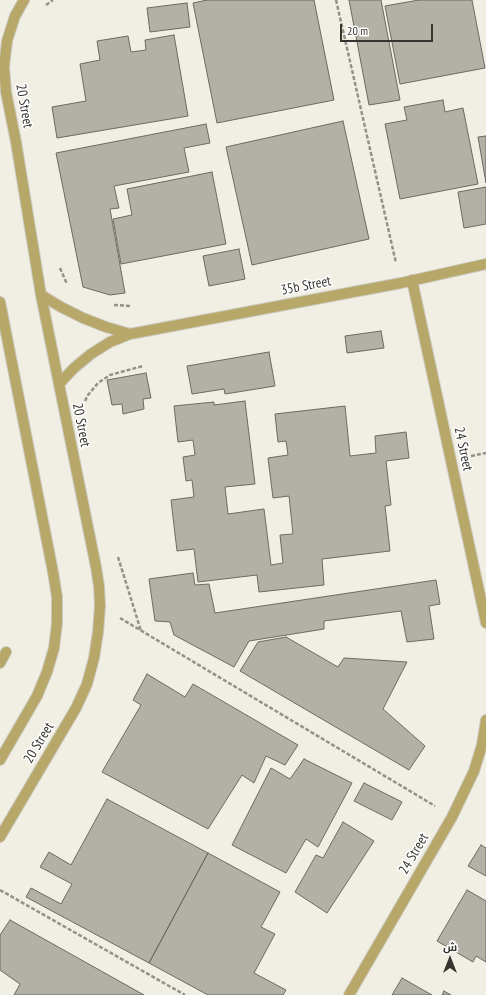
<!DOCTYPE html>
<meta charset="utf-8">
<style>
body{margin:0}
#map{position:relative;width:486px;height:995px;overflow:hidden;background:#f1eee3;font-family:"PT Sans Narrow",Cairo,sans-serif}
canvas{display:block}
.north{position:absolute;left:430px;top:939px;width:40px;height:40px;-webkit-text-stroke:3px #fff;paint-order:stroke;rotate:0deg;font-size:11px;font-weight:700;line-height:16px;text-align:center;color:#353430}
.north::after{content:'';display:block;margin:auto;width:14px;height:18px;background:#353430;clip-path:polygon(50% 0,100% 100%,50% 72%,0 100%)}
.scale{position:absolute;left:340px;top:24px;width:93px;height:18px;box-sizing:border-box;border:2px solid #353430;border-top:0;padding-left:5px;font-size:12px;line-height:14px;white-space:nowrap;color:#353430;-webkit-text-stroke:3px #fff;paint-order:stroke}
</style>
<div id="map">
<canvas width="486" height="995"></canvas>
<div class="north">ش</div>
<div class="scale">20 m</div>
</div>
<script>
const g = document.querySelector('canvas').getContext('2d');
g.lineJoin = 'round';
function paint(path, color) { g.fillStyle = color; g.fill(path, 'evenodd'); }
const shape = rows => new Path2D(rows.map(r => 'M' + r).join(''));
function strokePath(path, color, width, dash) { g.strokeStyle = color; g.lineWidth = width; g.lineCap = dash ? 'butt' : 'round'; g.setLineDash(dash || []); g.stroke(path); }
function write(font, color, halo, rows, align = 'center') {
  g.font = font + ' "PT Sans Narrow",sans-serif'; g.lineWidth = 3; g.setLineDash([]); g.textBaseline = 'middle'; g.strokeStyle = halo; g.fillStyle = color; for (const [text, x, y, turn = 0] of rows) {
    g.save(); g.translate(x, y); g.rotate((+turn || 0) * Math.PI / 180); g.textAlign = isNaN(turn) ? turn : align; if (halo) g.strokeText(text, 0, 0); g.fillText(text, 0, 0); g.restore();
  }
}
const building = shape([
 [207,0,314,0,334,100,217,123,193,3,207,0],
 [349,0,381,0,400,100,369,105,349,0],
 [419,0,472,0,485,68,400,84,385,6,419,0],
 [187,3,190,27,150,32,147,8,187,3],
 [174,35,188,116,57,138,52,107,86,101,80,64,100,60,97,41,128,36,131,52,146,50,145,40,174,35],
 [443,100,445,112,463,108,478,184,400,199,385,124,407,120,404,107,443,100],
 [343,121,369,239,252,265,226,147,343,121],
 [206,124,210,143,184,148,189,172,114,186,119,208,110,209,125,293,110,295,83,287,56,153,206,124],
 [486,136,486,183,478,137,486,136],
 [212,172,226,244,121,264,113,219,132,215,127,189,212,172],
 [486,187,486,224,464,228,458,192,486,187],
 [239,249,245,279,209,286,203,256,239,249],
 [381,331,384,348,347,353,345,336,381,331],
 [269,352,275,386,225,394,224,389,192,394,187,366,269,352],
 [146,373,151,398,143,399,144,409,123,414,122,404,112,405,107,380,146,373],
 [245,401,255,484,225,487,228,514,264,509,271,565,283,563,280,535,293,534,289,496,273,498,268,458,288,455,286,441,278,442,275,414,345,406,350,456,376,453,375,436,406,432,409,458,386,461,391,505,385,506,390,551,322,559,324,585,259,592,257,575,198,582,194,549,177,551,171,500,194,497,192,480,186,481,183,457,195,455,193,440,178,442,174,406,214,402,214,405,245,401],
 [193,573,195,585,209,584,215,613,436,580,440,604,429,606,434,639,407,642,401,611,324,621,324,629,249,641,234,667,174,635,170,622,155,621,149,579,193,573],
 [286,637,338,667,344,658,407,662,383,709,425,746,409,770,240,671,258,642,286,637],
 [147,674,185,697,193,684,298,745,285,765,266,756,254,783,242,775,208,829,102,772,141,705,133,700,147,674],
 [304,759,352,783,318,847,306,839,286,873,232,845,271,768,290,779,304,759],
 [364,783,402,802,392,820,354,801,364,783],
 [107,799,208,853,149,963,26,897,31,888,61,904,72,884,40,867,49,852,71,865,107,799],
 [343,822,374,841,327,913,295,892,316,855,323,858,343,822],
 [481,845,486,848,486,876,468,866,481,845],
 [208,853,280,892,261,927,275,934,254,973,286,990,283,995,208,995,149,963,208,853],
 [467,890,486,901,486,962,476,956,473,962,437,941,467,890],
 [10,920,144,995,14,995,20,984,0,970,0,935,10,920],
 [402,978,432,995,392,995,402,978],
 [444,991,451,995,442,995,444,991]
]);
paint(building, '#b3b1a6');
strokePath(building, '#6c6a61', 1);
const minor = shape([
 [412,280,486,623],
 [41,295,61,307,83,318,106,327,130,334],
 [0,302,53,572,57,597,57,623,54,648,47,672,37,696,0,760],
 [59,384,74,368,91,354,110,342,130,334,401,283,486,264],
 [0,663,6,652],
 [0,837,76,708,87,684,94,658,98,632,100,606,99,586,96,567,41,295,16,142,6,92,4,67,7,41,15,16,24,0],
 [349,995,452,817,474,771,482,745,486,720]
]);
strokePath(minor, '#cbc9bf', 12);
strokePath(shape([
 [336,0,396,263],
 [46,5,53,0],
 [60,268,67,284],
 [114,305,132,306],
 [85,401,88,395,98,383,110,375,143,366],
 [471,456,486,453],
 [118,557,141,631],
 [120,618,435,806],
 [0,890,185,995]
]), '#93918a', 2.5, [4, 2]);
strokePath(minor, '#b7a869', 10);
write('14px', '#353430', '#fff', [
 ["20 Street",24,106,80],
 ["35b Street",306,286,-11],
 ["20 Street",81,425,79],
 ["24 Street",463,449,78],
 ["20 Street",39,743,-59],
 ["24 Street",414,854,-60]
]);
</script>
